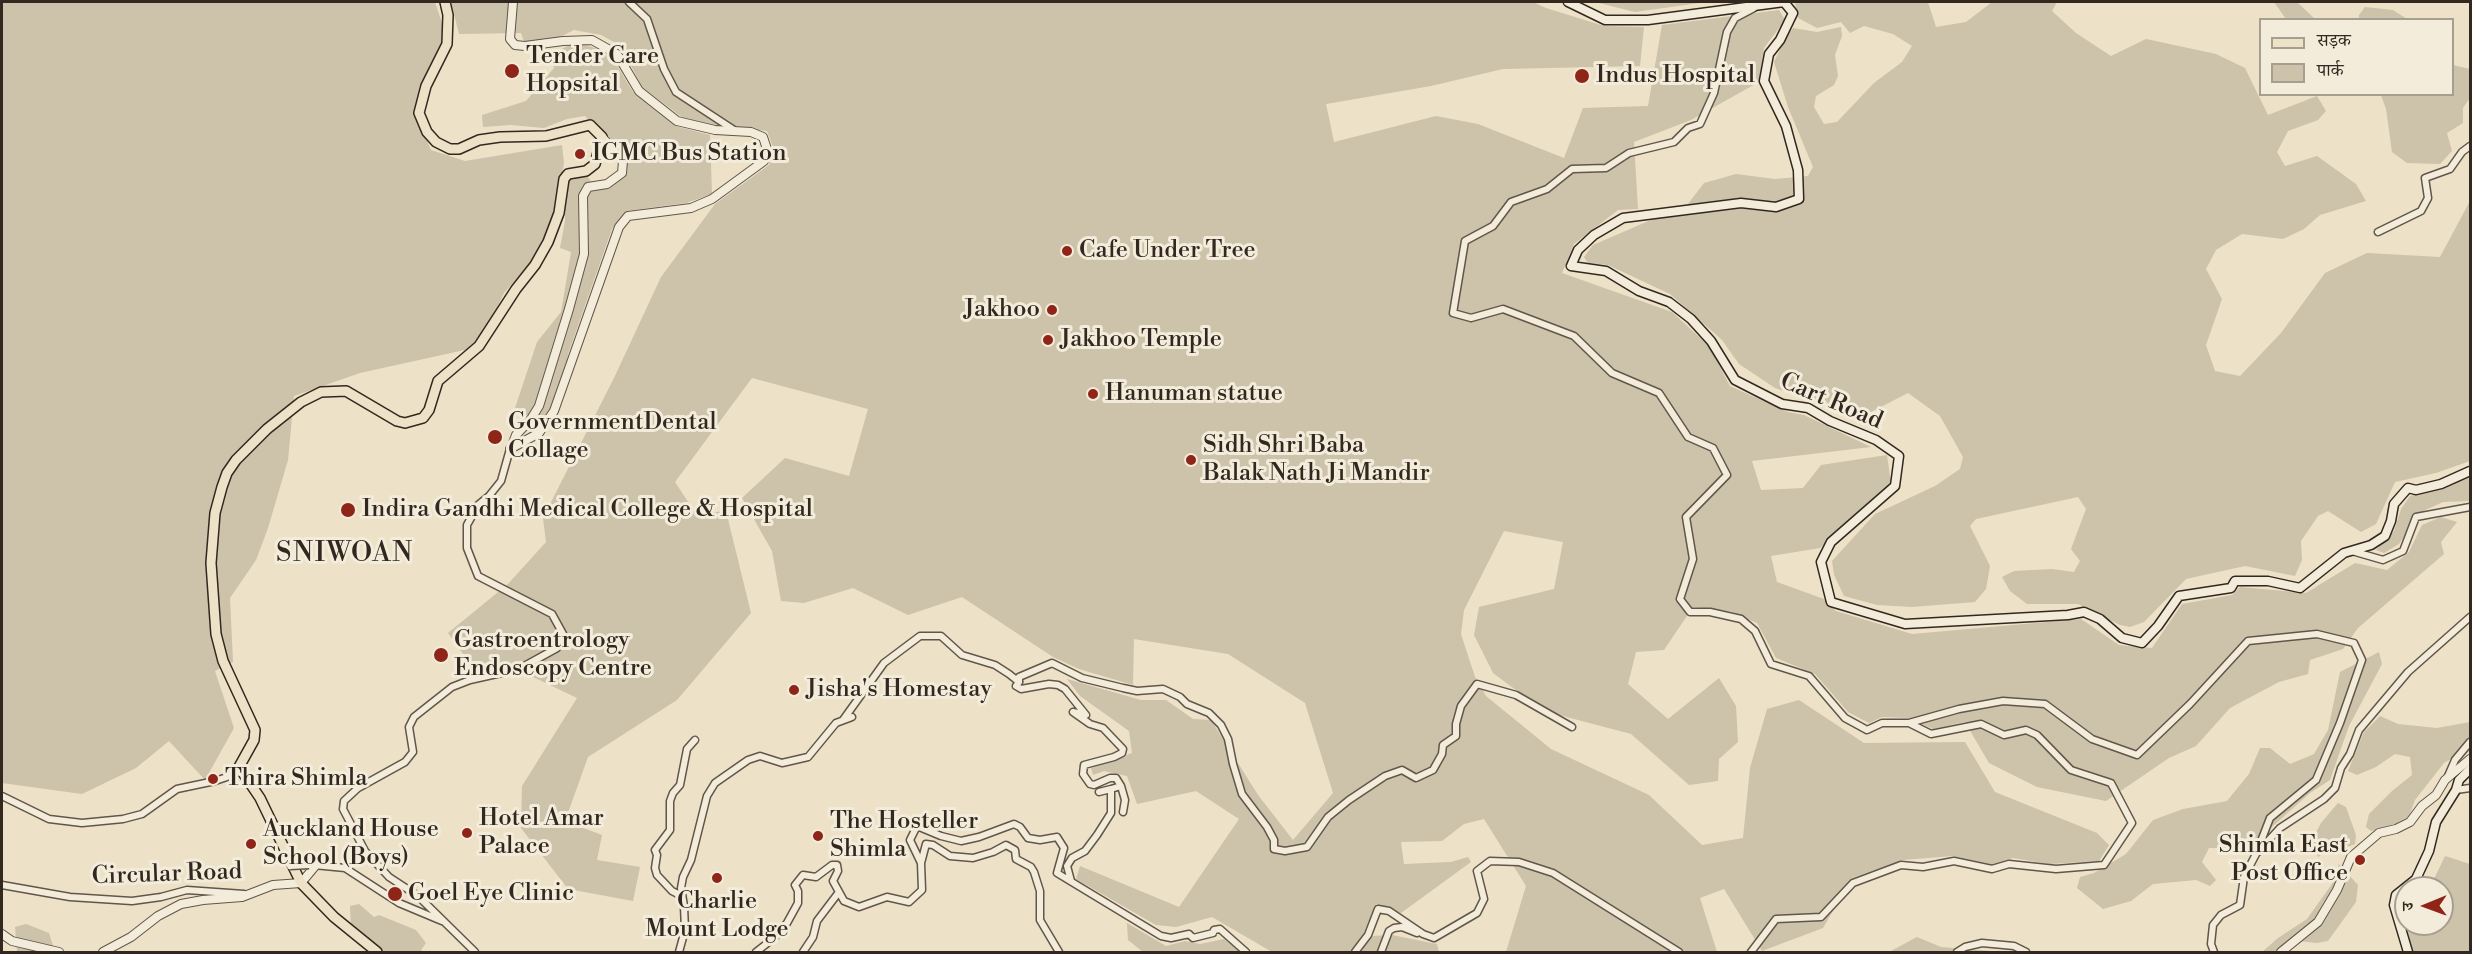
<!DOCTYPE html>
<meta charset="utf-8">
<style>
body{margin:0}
#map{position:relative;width:2472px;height:954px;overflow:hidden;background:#ede1c7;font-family:"Libre Bodoni","Noto Serif Devanagari",serif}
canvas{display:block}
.frame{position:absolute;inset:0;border:3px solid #32281f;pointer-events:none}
.legend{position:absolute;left:2259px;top:18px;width:195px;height:78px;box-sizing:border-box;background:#f3ecdb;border:2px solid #a69e90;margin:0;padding:8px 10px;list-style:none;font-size:18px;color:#32281f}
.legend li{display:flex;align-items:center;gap:12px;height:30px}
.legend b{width:30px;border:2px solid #a69e90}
.north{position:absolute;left:2394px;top:876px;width:60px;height:60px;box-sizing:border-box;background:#f3ecdb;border:2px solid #a69e90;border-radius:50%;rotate:269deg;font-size:16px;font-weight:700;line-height:24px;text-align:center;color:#32281f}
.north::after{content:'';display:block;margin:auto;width:21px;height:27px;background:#8f2418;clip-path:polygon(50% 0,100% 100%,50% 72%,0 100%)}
</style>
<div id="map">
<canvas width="2472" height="954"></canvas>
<div class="frame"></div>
<ul class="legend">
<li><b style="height:8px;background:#ede1c7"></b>सड़क</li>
<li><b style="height:16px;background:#cdc2aa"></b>पार्क</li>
</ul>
<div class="north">उ</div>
</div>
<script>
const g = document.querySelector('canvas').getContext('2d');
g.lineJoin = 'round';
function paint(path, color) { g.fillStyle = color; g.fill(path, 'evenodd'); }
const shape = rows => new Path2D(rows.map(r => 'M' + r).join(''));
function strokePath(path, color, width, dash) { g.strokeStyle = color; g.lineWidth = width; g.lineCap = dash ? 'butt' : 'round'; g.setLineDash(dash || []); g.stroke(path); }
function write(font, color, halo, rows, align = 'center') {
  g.font = font + ' "Libre Bodoni",serif'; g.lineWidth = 6; g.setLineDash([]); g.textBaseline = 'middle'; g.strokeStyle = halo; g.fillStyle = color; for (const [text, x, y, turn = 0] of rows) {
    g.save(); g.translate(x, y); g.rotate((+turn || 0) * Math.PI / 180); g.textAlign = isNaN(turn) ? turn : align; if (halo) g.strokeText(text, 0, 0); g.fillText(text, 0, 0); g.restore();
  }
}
paint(shape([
 [2,2,435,2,446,35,415,114,431,150,465,161,562,145,564,163,548,242,504,293,478,347,360,373,294,396,288,460,268,528,256,560,230,598,233,662,215,671,234,728,205,780,169,741,136,768,82,794,2,783],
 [451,2,1533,2,1546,8,1604,26,1644,27,1640,66,1503,69,1431,86,1326,104,1334,142,1436,116,1478,124,1564,158,1583,108,1648,106,1662,25,1779,10,1785,20,1764,48,1759,82,1691,120,1634,142,1638,209,1618,210,1574,244,1562,273,1672,312,1709,346,1730,386,1788,412,1804,415,1871,447,1752,461,1761,490,1803,488,1821,465,1887,455,1891,483,1820,548,1771,556,1777,582,1824,599,1836,611,1912,634,2081,619,2119,645,2152,648,2182,604,2232,595,2240,587,2306,593,2355,563,2387,570,2409,552,2422,525,2441,517,2457,522,2441,542,2444,554,2358,628,2343,649,2310,660,2308,674,2279,682,2230,708,2196,746,2169,758,2106,801,2037,787,1989,763,1965,722,1933,729,1909,718,1882,717,1869,723,1848,712,1815,674,1776,658,1757,623,1732,612,1693,607,1664,650,1636,652,1628,684,1668,719,1719,678,1736,706,1738,742,1719,759,1718,781,1689,785,1631,734,1544,711,1493,673,1474,635,1479,607,1554,589,1563,542,1504,531,1464,610,1461,634,1475,677,1486,696,1551,749,1649,795,1702,845,1743,838,1750,768,1767,709,1799,700,1864,743,1965,742,1995,792,2097,833,2109,845,2099,861,2049,864,2013,858,1994,865,1953,856,1903,860,1852,878,1823,928,1762,951,1724,889,1700,898,1717,952,1506,952,1526,886,1484,819,1464,824,1442,841,1401,842,1404,864,1451,862,1468,857,1471,862,1401,913,1376,904,1363,935,1349,952,1272,952,1212,917,1176,927,1156,925,1076,879,1080,866,1179,907,1239,819,1196,791,1137,804,1127,776,1104,771,1093,775,1091,768,1132,753,1129,731,1080,696,1067,679,1141,700,1166,700,1193,719,1211,720,1258,795,1293,840,1333,793,1305,703,1228,654,1134,639,1133,685,1079,669,1053,657,962,597,908,615,853,588,804,603,781,601,772,551,742,498,785,458,849,476,868,409,752,378,675,482,696,514,726,511,751,613,677,700,588,757,565,821,602,835,597,860,640,867,633,901,568,889,521,828,522,786,577,698,531,676,473,668,448,633,508,584,546,542,543,518,614,378,661,277,715,204,769,165,773,147,767,131,714,125,683,118,642,87,621,46,601,35,574,30,534,50,526,48,521,33,459,34],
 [1595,2,1707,2,1635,12],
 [1795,2,1928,2,1936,27,1966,22,1992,2,2057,2,2052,11,2076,33,2111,56,2146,39,2216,54,2245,68,2268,115,2317,96,2326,111,2318,120,2288,131,2277,152,2285,166,2317,156,2356,184,2366,201,2320,215,2304,229,2283,239,2242,234,2216,250,2206,269,2222,299,2206,345,2215,371,2240,376,2281,333,2325,273,2367,253,2440,257,2470,201,2470,461,2436,473,2395,482,2376,524,2361,532,2328,511,2318,516,2301,541,2302,560,2295,576,2245,566,2186,579,2144,622,2130,627,2120,625,2078,604,2027,604,2010,591,2002,577,2014,571,2052,569,2074,572,2080,561,2071,549,2086,509,2078,497,1976,519,1970,526,1990,566,1986,589,1975,602,1912,607,1877,605,1844,596,1834,575,1832,561,1875,514,1935,486,1960,469,1963,457,1940,416,1908,393,1871,412,1849,414,1775,388,1739,364,1722,340,1670,294,1608,265,1588,263,1584,257,1593,245,1688,204,1704,183,1736,174,1775,179,1808,176,1813,167,1788,107,1774,62,1784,41,1793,28,1817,32,1841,27,1842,36,1835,55,1838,76,1834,85,1816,96,1814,107,1824,124,1837,122,1874,83,1902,62,1912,46,1893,34,1864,26,1850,33,1841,22,1817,28,1798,18],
 [2274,2,2297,2,2315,19,2286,19],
 [2365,7,2393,10,2407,19,2359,19,2359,15],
 [576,42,598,49,612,57,633,92,679,127,710,135,712,194,686,203,626,211,612,229,568,354,563,393,546,422,514,411,537,342,561,312,571,252,560,248,565,221,565,186,572,176,587,176,596,188,611,186,625,174,627,160,585,116,567,119,544,128,511,125,483,127,482,115,526,101,554,68,549,55],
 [2453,65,2470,69,2470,98,2463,108,2463,123,2447,133,2452,151,2440,164,2407,163,2392,152,2386,109,2381,95,2452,94],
 [2470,478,2470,501,2443,502,2421,512,2399,544,2384,553,2376,550,2394,531,2401,509,2410,496],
 [2379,652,2382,664,2349,726,2330,780,2310,793,2255,842,2242,848,2209,848,2202,862,2216,880,2210,886,2196,880,2153,884,2131,901,2103,909,2077,888,2080,877,2094,873,2126,854,2153,820,2183,809,2227,801,2249,774,2260,748,2270,748,2290,764,2314,754,2328,730,2340,672],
 [2380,716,2398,724,2437,728,2470,722,2470,748,2444,763,2415,800,2409,816,2395,824,2371,831,2366,827,2369,814,2392,791,2412,775,2410,757,2395,754,2376,767,2357,775,2348,771,2364,732],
 [2338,803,2346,807,2356,835,2355,844,2345,848,2330,844,2319,857,2314,852,2312,840,2321,823],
 [2445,856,2470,864,2470,952,2411,952,2407,935,2407,924,2442,924,2442,888,2417,888,2426,879,2434,879],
 [2339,864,2358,885,2356,902,2328,941,2317,943,2289,940,2281,946,2286,952,2262,952,2278,938,2307,919,2332,884],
 [359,904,374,917,379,915,416,930,426,943,421,950,423,952,381,952,351,927,350,906],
 [1127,923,1166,946,1185,941,1200,944,1224,939,1240,952,1143,952,1128,940],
 [26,924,49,933,55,952,17,952,15,927],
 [1392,935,1437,944,1439,952,1360,952,1371,936],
 [1917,937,1941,947,2003,952,1889,952]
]), '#cdc2aa');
const minor = shape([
 [629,2,647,19,664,69,676,92,734,130],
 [2378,232,2421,211,2428,198,2425,178,2450,169,2462,152,2470,146],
 [2352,551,2383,560,2403,551,2416,517,2470,507],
 [1019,682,1019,677,1052,663,1082,678,1123,688,1137,691,1163,689,1180,697,1187,704,1209,713,1221,725,1228,739,1233,764,1242,794,1267,827,1274,840,1274,849,1285,851,1307,847,1328,817,1349,800,1385,776,1402,770,1416,778,1433,770,1442,754,1443,745,1456,736,1456,724,1461,706,1477,684,1516,695,1572,727],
 [843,720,884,663,920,636,941,636,962,655,995,665,1009,674,1019,682,1016,686,1021,689,1049,684,1058,685,1065,689,1086,715,1073,712,1090,724,1103,728,1123,749,1122,753,1114,757,1084,765,1083,774,1090,784,1094,785,1110,778,1116,778,1121,786,1111,789,1111,813,1097,835,1085,851,1072,858,1067,866,1071,881],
 [1909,723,1959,709,2003,701,2045,704,2092,739,2137,755,2190,704,2248,641,2317,634,2354,643,2362,660,2340,723,2316,780,2270,818,2256,854],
 [2448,776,2455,760,2470,742],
 [1121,786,1125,800,1123,812],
 [2456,790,2470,788],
 [1099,792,1111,789],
 [2,796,49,819,82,823,123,819,142,814,177,789,215,781,227,777,239,767],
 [314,865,345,868,399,903,442,921],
 [2,885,70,897,132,901,161,897,187,890,244,894],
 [684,906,681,888,683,877,691,860,707,796,715,783,748,760,760,756,782,763,808,757,836,723,852,717],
 [475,952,418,896,389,877,365,851,343,809,344,801,358,788,405,762,413,752,409,727,414,717,452,687,470,680,519,669,557,648,563,634,552,614,478,576,467,548,467,525,478,505,489,496,501,481,510,449],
 [679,952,685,930,684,906,678,894,672,891,657,875,655,868,657,855,655,850,670,830,670,801,673,793,680,785,687,749,695,740],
 [756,952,774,938,787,923,798,903,798,891,795,885,803,875,816,877,832,865,837,865,838,871,833,881,844,901,859,907,887,897,909,902,922,890,921,863],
 [803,952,813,937,817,921,839,892],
 [1059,952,1040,920,1040,891,1034,872,1031,867,1016,859,1015,850,1006,845,993,852,973,858,950,856,933,845,926,844,921,863,910,840,917,826,941,836,961,841,979,837,1014,824,1020,827,1028,838,1040,840,1057,837,1064,848,1057,873,1161,936,1171,938,1189,934,1193,938,1213,933,1214,930,1220,929,1246,952],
 [1355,952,1368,935,1378,909,1389,911,1423,934,1434,938,1477,913,1484,899,1477,871,1490,861,1519,862,1553,873,1679,952],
 [1381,952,1389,931,1394,928,1402,927,1417,933],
 [1751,952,1776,919,1821,917,1853,883,1901,865,1923,867,1954,861,1992,869,2009,864,2056,869,2104,865,2132,823,2111,783,2071,770,2037,735,2026,730,2004,735,1981,724,1931,734,1909,723,1882,723,1867,730,1845,718,1809,676,1771,664,1755,631,1741,619,1710,612,1690,612,1680,599,1693,559,1686,517,1727,475,1713,448,1688,437,1659,393,1612,373,1574,336,1503,309,1471,318,1453,313,1465,241,1493,226,1511,202,1547,189,1572,169,1606,168,1629,153,1674,142,1688,128,1700,124,1714,93,1727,32,1735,18,1754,8],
 [1957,952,1965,947,1982,943,2014,946,2026,952],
 [2214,952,2211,944,2213,925,2221,915,2240,905,2244,877,2256,854,2280,828,2324,799,2335,788,2341,768,2350,754,2359,730,2408,672,2470,617]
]);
const tertiary = shape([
 [511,448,516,435,531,419,539,406,569,309,584,254,583,196,588,187,607,184,622,173,623,161,602,137],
 [510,449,539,433,554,411,619,227,628,216,691,208,712,199,764,161,767,149,763,137,751,132,715,130,677,121,639,91,617,54,592,40,563,41,525,46,515,45,510,39,513,2],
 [2,934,12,941,59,952],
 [103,952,131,937,158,916,181,904,203,900,242,897,273,885,301,883,316,865],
 [2281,952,2318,922,2337,890,2351,857,2379,833,2396,829,2410,822,2422,806,2436,795,2445,780,2470,759]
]);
const secondary = shape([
 [1568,2,1605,20,1648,20,1784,2,1793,13,1780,40,1769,54,1764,81,1786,126,1798,170,1799,199,1776,207,1741,203,1623,218,1594,235,1578,250,1571,266,1606,271,1639,291,1669,302,1691,319,1711,341,1735,380,1782,404,1808,408,1830,421,1876,440,1899,456,1895,486,1831,542,1821,562,1831,602,1905,624,2068,615,2084,612,2100,619,2122,638,2142,643,2158,626,2179,596,2231,588,2235,581,2268,581,2300,588,2344,553,2371,545,2385,536,2391,521,2394,504,2408,488,2416,490,2441,484,2470,471],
 [2408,952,2394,905,2396,895,2416,879,2429,851,2436,822,2456,790,2459,780,2470,769]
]);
const primary = shape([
 [377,952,334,917,301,883,260,798,239,767,254,740,255,730,223,661,216,634,211,563,215,513,222,487,227,473,236,460,267,429,301,402,321,392,346,391,397,421,405,423,423,418,429,410,438,381,479,346,516,289,535,265,548,242,559,213,564,179,568,174,586,171,595,164,602,137,590,125,546,136,500,137,479,140,459,149,450,149,436,142,427,132,419,113,426,86,447,44,448,15,445,2]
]);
strokePath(minor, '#615649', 9);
strokePath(tertiary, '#615649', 10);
strokePath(secondary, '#32281f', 11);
strokePath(primary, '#32281f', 12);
strokePath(minor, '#f3ecdb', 6);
strokePath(tertiary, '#f3ecdb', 8);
strokePath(secondary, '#f3ecdb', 8);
strokePath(primary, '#ede1c7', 9);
const minorBridge = shape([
 [290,866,309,865]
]);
strokePath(minorBridge, '#615649', 9, []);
strokePath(minorBridge, '#f3ecdb', 6);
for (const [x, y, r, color] of [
 [512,71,8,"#8f2418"],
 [1582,76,8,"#8f2418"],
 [580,154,6,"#8f2418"],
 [1067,251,6,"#8f2418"],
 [1052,310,6,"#8f2418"],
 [1048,340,6,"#8f2418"],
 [1093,394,6,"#8f2418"],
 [495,437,8,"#8f2418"],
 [1191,460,6,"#8f2418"],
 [348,510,8,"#8f2418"],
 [441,655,8,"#8f2418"],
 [794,690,6,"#8f2418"],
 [213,779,6,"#8f2418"],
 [467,833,6,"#8f2418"],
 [818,836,6,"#8f2418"],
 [251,844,6,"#8f2418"],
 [2360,860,6,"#8f2418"],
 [717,878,6,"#8f2418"],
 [395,894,8,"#8f2418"]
]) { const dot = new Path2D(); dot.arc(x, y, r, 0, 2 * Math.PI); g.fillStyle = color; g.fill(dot); strokePath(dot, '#f3ecdb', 2); }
write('24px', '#32281f', '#f3ecdb', [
 ["Tender Care",526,57],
 ["Hopsital",526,85],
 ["Indus Hospital",1596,76],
 ["IGMC Bus Station",592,154],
 ["Cafe Under Tree",1079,251],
 ["Jakhoo",1040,310,"right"],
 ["Jakhoo Temple",1060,340],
 ["Hanuman statue",1105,394],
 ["GovernmentDental",508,423],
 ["Collage",508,451],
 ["Sidh Shri Baba",1203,446],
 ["Balak Nath Ji Mandir",1203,474],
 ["Indira Gandhi Medical College & Hospital",362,510],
 ["Gastroentrology",454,641],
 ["Endoscopy Centre",454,669],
 ["Jisha's Homestay",806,690],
 ["Thira Shimla",225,779],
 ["Hotel Amar",479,819],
 ["Palace",479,847],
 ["The Hosteller",830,822],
 ["Shimla",830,850],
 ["Auckland House",263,830],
 ["School (Boys)",263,858],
 ["Shimla East",2348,846,"right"],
 ["Post Office",2348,874,"right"],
 ["Goel Eye Clinic",408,894],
 ["Charlie",717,902,"center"],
 ["Mount Lodge",717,930,"center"]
], 'left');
write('24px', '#32281f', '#f3ecdb', [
 ["Cart Road",1831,402,23],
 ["Circular Road",167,875,-2]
]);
g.letterSpacing = '1.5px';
write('27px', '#32281f', '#f3ecdb', [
 ["SNIWOAN",345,555]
]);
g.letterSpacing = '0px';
</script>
